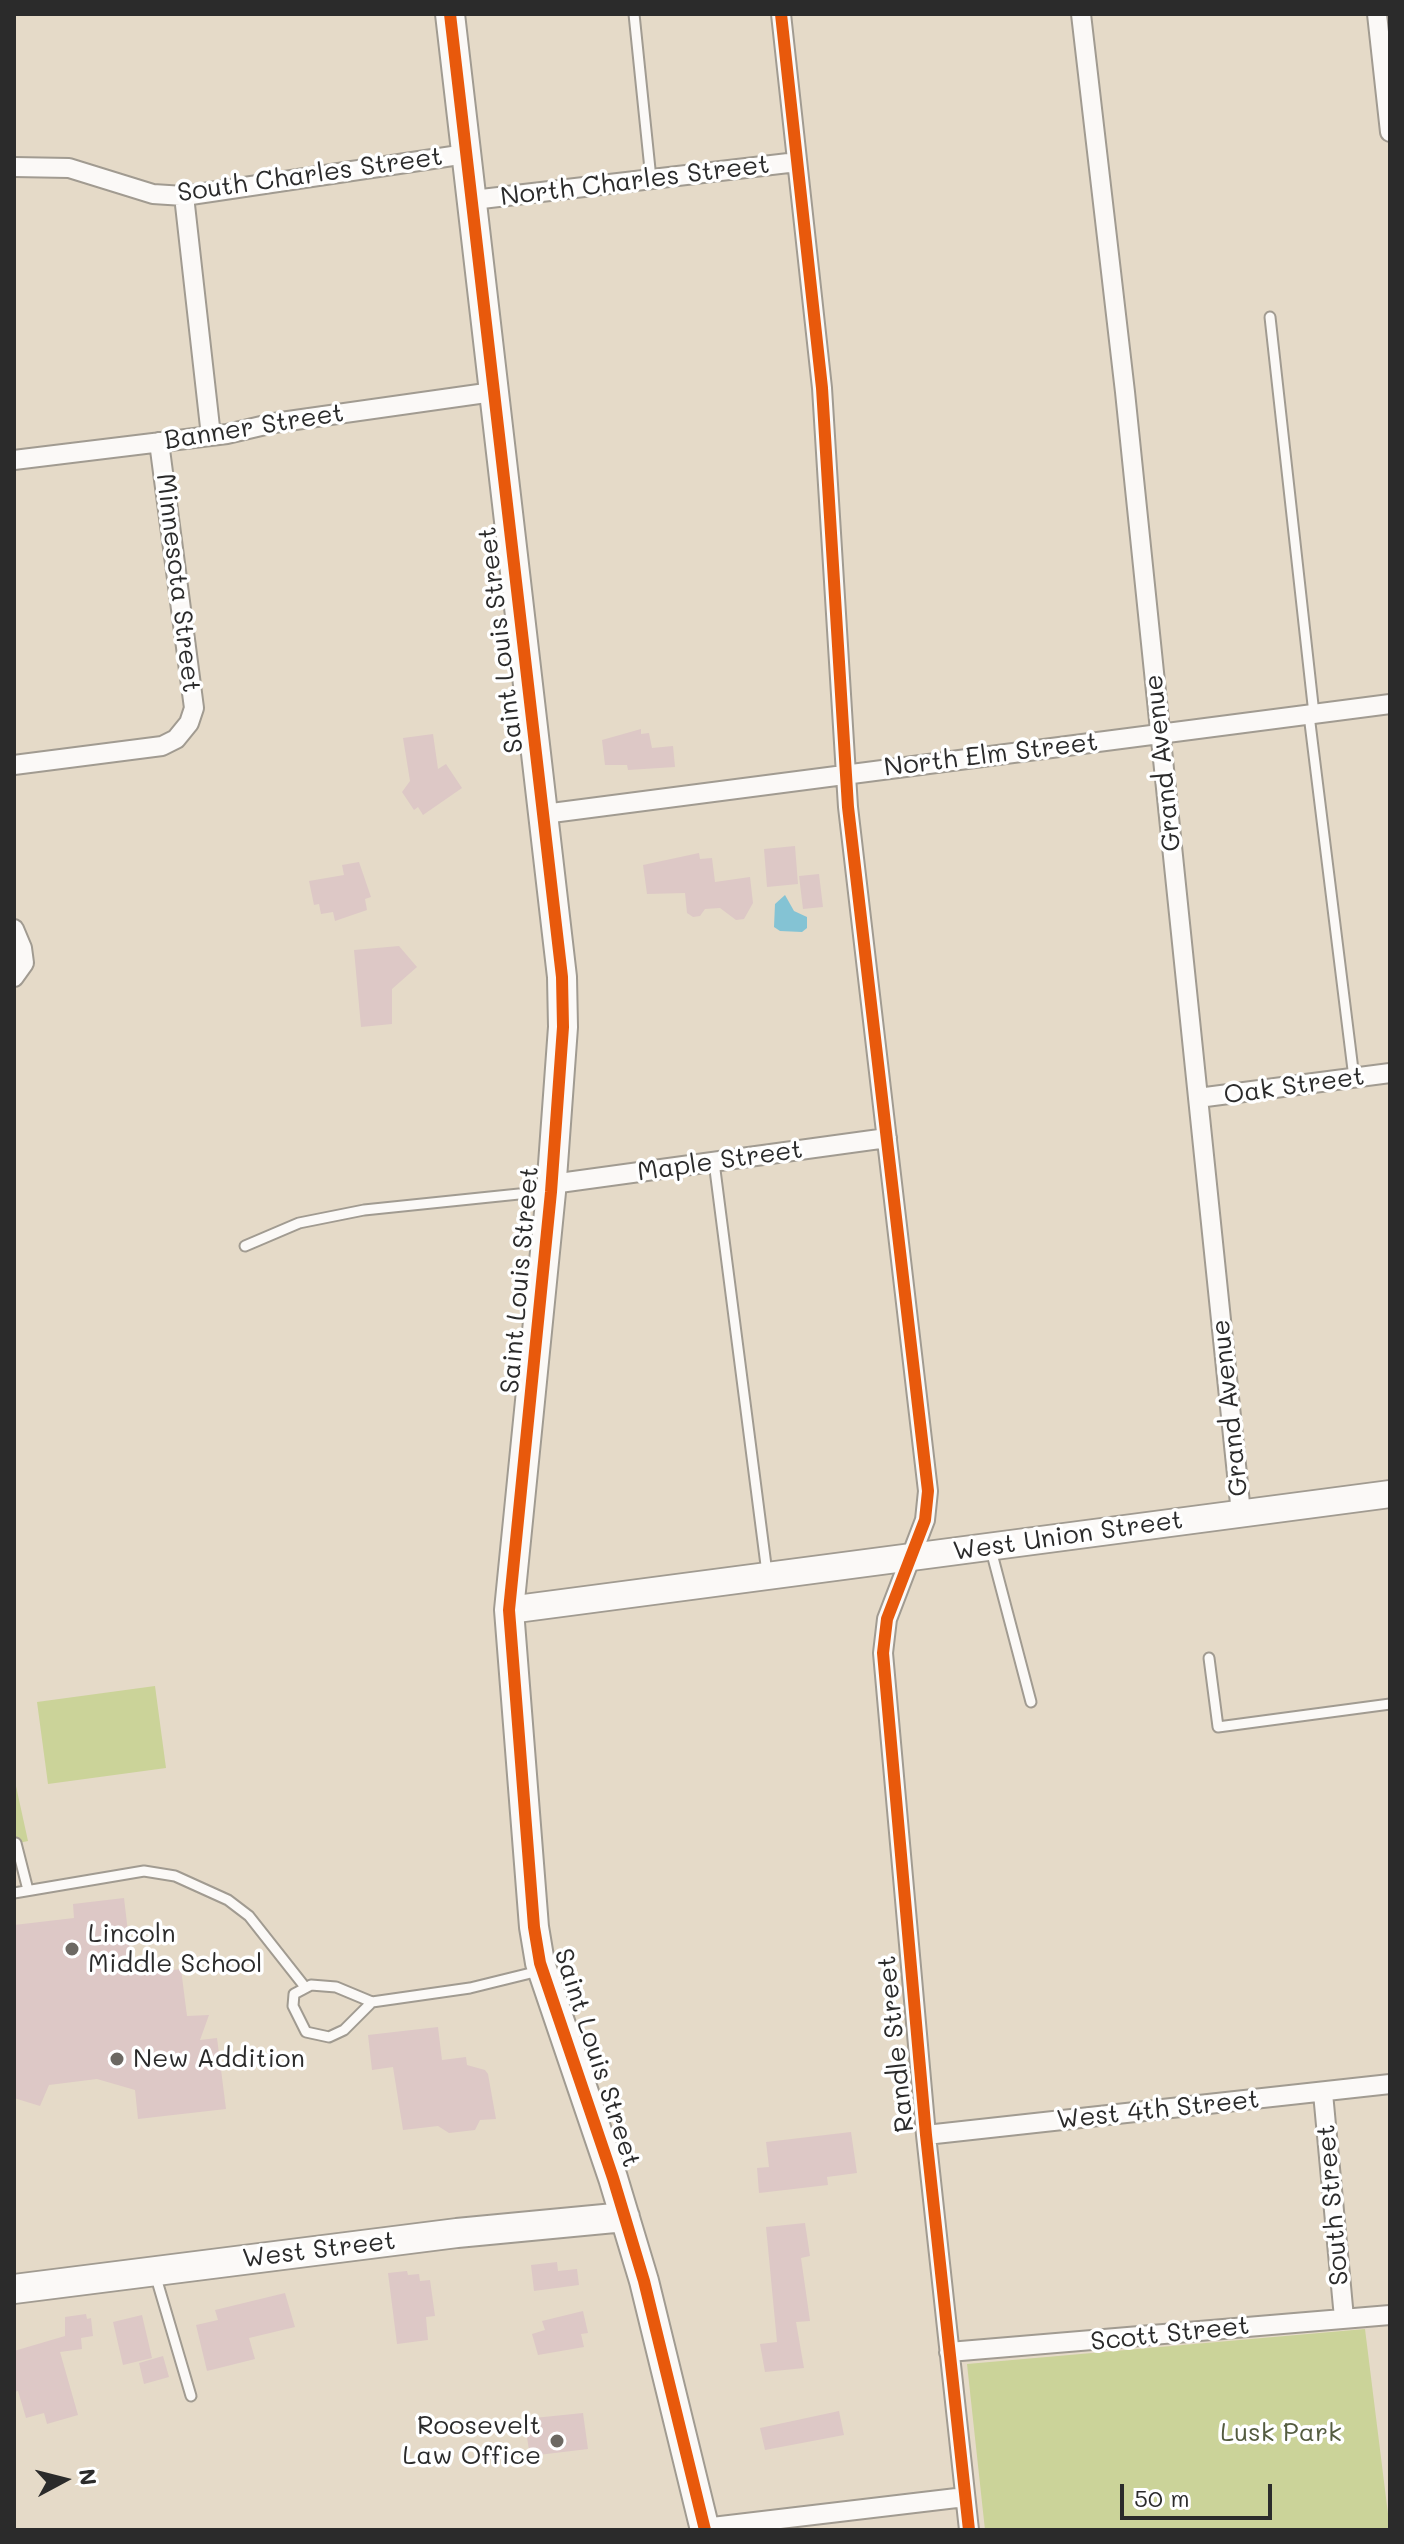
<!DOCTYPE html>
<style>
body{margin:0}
#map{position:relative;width:1404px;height:2544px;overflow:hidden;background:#e5dac8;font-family:Mali,sans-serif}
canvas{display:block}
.frame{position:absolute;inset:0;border:16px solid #2b2b2b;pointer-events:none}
.north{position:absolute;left:24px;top:2440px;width:80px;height:80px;-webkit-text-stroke:6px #fff;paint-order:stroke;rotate:83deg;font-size:22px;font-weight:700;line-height:32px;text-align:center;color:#2b2b2b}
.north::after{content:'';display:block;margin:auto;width:28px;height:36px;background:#2b2b2b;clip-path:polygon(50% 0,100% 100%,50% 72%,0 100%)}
.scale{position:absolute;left:1120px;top:2484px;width:152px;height:36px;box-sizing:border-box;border:4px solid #2b2b2b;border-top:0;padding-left:10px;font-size:24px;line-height:28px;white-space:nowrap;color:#2b2b2b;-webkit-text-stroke:6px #fff;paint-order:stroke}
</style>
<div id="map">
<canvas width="1404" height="2544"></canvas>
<div class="frame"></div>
<div class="north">N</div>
<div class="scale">50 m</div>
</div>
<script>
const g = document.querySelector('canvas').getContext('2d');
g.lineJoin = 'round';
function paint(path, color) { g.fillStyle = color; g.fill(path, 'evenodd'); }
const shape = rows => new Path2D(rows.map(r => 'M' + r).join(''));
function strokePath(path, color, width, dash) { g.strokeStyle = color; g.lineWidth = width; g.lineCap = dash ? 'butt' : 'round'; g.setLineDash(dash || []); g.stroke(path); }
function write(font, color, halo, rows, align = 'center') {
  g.font = font + ' Mali,sans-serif'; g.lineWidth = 7; g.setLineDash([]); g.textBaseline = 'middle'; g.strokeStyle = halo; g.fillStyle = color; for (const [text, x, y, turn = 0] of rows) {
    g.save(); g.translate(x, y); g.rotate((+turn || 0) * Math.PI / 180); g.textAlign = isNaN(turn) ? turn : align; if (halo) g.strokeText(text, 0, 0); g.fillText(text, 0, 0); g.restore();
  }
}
paint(shape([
 [155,1686,166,1768,48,1784,37,1702],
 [14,1777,28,1841,14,1844],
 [1365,2329,1390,2530,985,2530,967,2364]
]), '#cbd399');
paint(shape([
 [785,895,794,911,807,917,807,928,802,932,780,931,774,927,775,904]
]), '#84c3d4');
paint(shape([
 [641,729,641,734,649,733,652,748,673,746,675,767,628,770,627,765,605,765,602,740],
 [433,734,438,769,446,764,462,788,423,815,418,807,414,810,402,792,410,781,403,738],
 [795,846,798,884,767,887,764,849],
 [699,853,700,859,712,858,715,882,750,877,753,903,744,919,736,920,720,908,705,909,700,916,693,917,687,913,685,893,647,894,643,865],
 [359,862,371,897,365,899,367,910,335,921,333,912,321,914,319,904,314,905,309,881,344,875,342,865],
 [819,874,823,907,803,909,799,876],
 [399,946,417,967,392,989,392,1024,361,1027,354,950],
 [124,1898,133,1974,181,1969,187,2016,209,2015,200,2040,217,2038,226,2109,138,2119,135,2090,97,2079,49,2085,40,2106,14,2098,14,1925,74,1918,73,1904],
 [438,2027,442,2060,466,2057,467,2065,485,2070,488,2074,496,2119,480,2120,475,2130,449,2133,438,2126,403,2130,393,2067,372,2070,368,2035],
 [851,2132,857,2173,827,2177,828,2185,759,2193,757,2168,769,2167,766,2142],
 [805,2223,810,2256,801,2258,810,2321,796,2322,804,2368,765,2372,760,2344,777,2342,766,2227],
 [557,2262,558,2271,577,2269,579,2285,534,2291,531,2265],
 [407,2271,408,2275,419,2274,420,2281,430,2280,435,2316,426,2317,428,2340,397,2344,388,2273],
 [285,2293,295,2327,249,2338,255,2359,207,2371,196,2325,218,2320,215,2310],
 [583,2311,588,2333,581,2334,584,2347,538,2355,532,2334,545,2330,542,2321],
 [86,2314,87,2319,91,2318,93,2336,81,2338,82,2349,60,2352,78,2415,47,2424,44,2413,26,2418,18,2391,14,2392,14,2351,65,2336,65,2317],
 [142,2315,152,2358,123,2365,113,2322],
 [163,2356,169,2377,144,2384,139,2363],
 [839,2411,844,2435,765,2450,760,2428],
 [583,2413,588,2449,530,2456,524,2419]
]), '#ddc8c6');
const lane = shape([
 [634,14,651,179],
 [1270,317,1314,714],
 [1309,715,1354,1078],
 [714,1162,767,1573],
 [245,1246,299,1223,364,1210,548,1191],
 [991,1550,1031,1702],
 [1209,1658,1218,1727,1390,1704],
 [16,1843,28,1890],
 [14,1893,144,1871,175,1876,228,1900,249,1916,305,1987],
 [372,2002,344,2030,329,2037,306,2032,293,2006,294,1994,311,1985,336,1987,372,2002,470,1988,539,1971],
 [155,2274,191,2396]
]);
const street = shape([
 [781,14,822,388,848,807,928,1491,925,1520,887,1619,883,1653,926,2135,969,2530],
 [1081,14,1125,392,1241,1513],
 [1377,14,1390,132],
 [14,167,69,168,153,194,184,196,466,154],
 [184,196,211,436],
 [473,200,797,162],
 [14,460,227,434,274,423,493,392],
 [14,765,162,746,176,739,189,723,194,708,159,442],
 [544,814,1390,704],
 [14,929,22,948,24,963,14,977],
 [1198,1098,1390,1073],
 [552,1184,887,1138],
 [1323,2093,1344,2318],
 [926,2135,1390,2084],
 [949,2352,1390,2315],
 [704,2528,965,2497]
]);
const secondary = shape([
 [509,1610,1390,1494]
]);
const primary = shape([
 [450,14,562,977,563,1027,551,1192,509,1610,534,1927,540,1963,613,2178,644,2281,705,2530],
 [14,2289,457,2233,625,2217]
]);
strokePath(lane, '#a19b91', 13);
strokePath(street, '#a19b91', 22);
strokePath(secondary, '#a19b91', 30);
strokePath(primary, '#a19b91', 32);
strokePath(lane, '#fbf9f7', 9);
strokePath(street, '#fbf9f7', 18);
strokePath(secondary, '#fbf9f7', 26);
strokePath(primary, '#fbf9f7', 28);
strokePath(shape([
 [450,14,562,977,563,1027,551,1192,509,1610,534,1927,540,1963,613,2178,644,2281,705,2530],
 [781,14,822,388,848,807,928,1491,925,1520,887,1619,883,1653,926,2135,969,2530]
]), '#e8590c', 12);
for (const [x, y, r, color] of [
 [72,1949,8,"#6c6862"],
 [117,2059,8,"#6c6862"],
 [557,2441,8,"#6c6862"]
]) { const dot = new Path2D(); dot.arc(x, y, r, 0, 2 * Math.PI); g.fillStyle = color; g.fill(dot); strokePath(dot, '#fff', 3); }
write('26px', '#2b2b2b', '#fff', [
 ["South Charles Street",310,175,-8],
 ["North Charles Street",635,181,-7],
 ["Banner Street",254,427,-9],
 ["Minnesota Street",178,583,83],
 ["Saint Louis Street",501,640,-97],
 ["North Elm Street",991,755,-7],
 ["Grand Avenue",1163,763,-96],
 ["Oak Street",1294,1086,-8],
 ["Maple Street",720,1161,-8],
 ["Saint Louis Street",520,1280,-85],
 ["Grand Avenue",1230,1408,-96],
 ["West Union Street",1068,1536,-8],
 ["Randle Street",896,2044,-96],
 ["Saint Louis Street",597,2058,72],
 ["West 4th Street",1158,2110,-6],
 ["South Street",1333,2205,-95],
 ["West Street",319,2250,-7],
 ["Scott Street",1170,2334,-6]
]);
write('26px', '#2b2b2b', '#fff', [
 ["Lincoln",88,1934],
 ["Middle School",88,1964],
 ["New Addition",133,2059],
 ["Roosevelt",541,2426,"right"],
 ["Law Office",541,2456,"right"]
], 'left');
write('26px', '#545c40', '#fff', [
 ["Lusk Park",1281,2433]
]);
</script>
